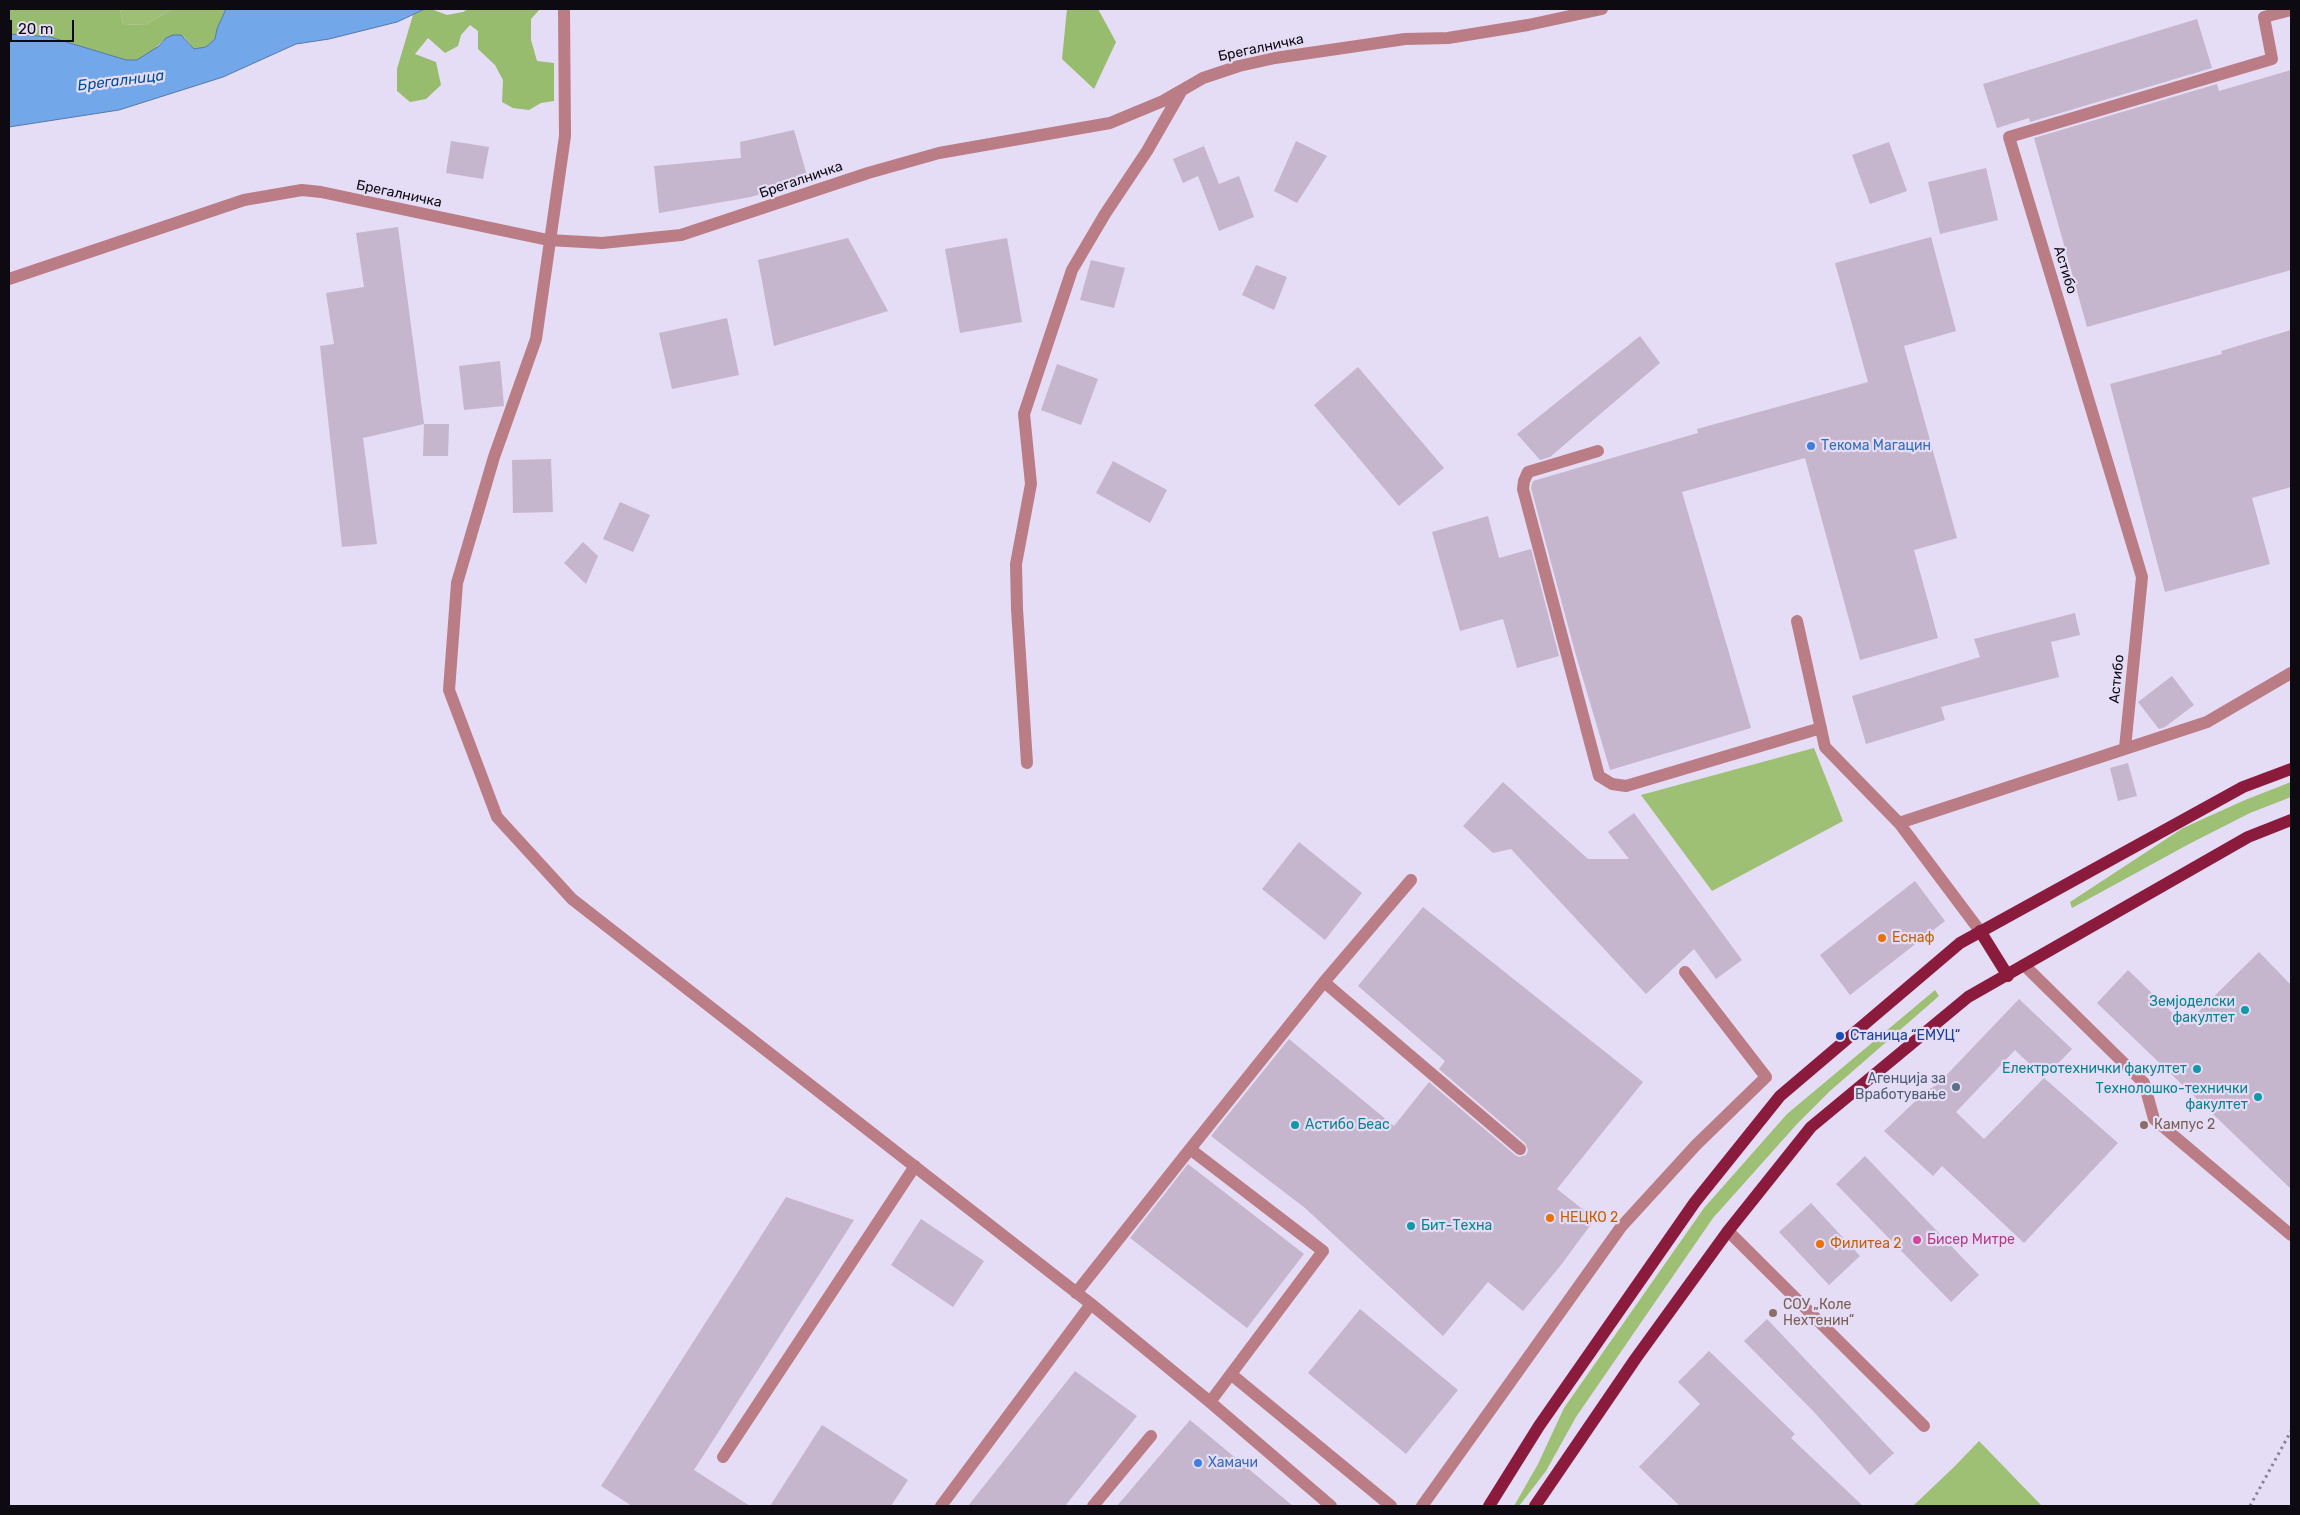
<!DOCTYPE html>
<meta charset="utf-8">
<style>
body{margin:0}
#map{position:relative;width:2300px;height:1515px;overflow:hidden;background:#e5dcf5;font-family:Rubik,sans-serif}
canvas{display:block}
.frame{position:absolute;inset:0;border:10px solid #0d0a12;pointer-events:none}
.scale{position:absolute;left:10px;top:20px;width:64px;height:22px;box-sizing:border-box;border:2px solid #0d0a12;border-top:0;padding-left:6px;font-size:15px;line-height:18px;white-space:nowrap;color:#0d0a12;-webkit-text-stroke:4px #e5dcf5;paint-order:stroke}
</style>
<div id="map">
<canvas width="2300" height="1515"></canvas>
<div class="frame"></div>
<div class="scale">20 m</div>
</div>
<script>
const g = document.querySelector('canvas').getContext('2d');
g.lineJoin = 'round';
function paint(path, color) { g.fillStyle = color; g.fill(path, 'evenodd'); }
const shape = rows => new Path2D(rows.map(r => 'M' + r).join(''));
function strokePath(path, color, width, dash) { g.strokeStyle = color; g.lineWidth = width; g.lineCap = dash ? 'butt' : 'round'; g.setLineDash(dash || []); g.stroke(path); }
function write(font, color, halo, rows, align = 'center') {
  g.font = font + ' Rubik,sans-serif'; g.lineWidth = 4.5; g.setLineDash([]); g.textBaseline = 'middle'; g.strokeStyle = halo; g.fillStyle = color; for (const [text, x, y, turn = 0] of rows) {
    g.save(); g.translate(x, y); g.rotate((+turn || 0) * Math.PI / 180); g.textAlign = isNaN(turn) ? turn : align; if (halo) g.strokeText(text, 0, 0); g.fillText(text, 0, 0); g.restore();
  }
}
paint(shape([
 [120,9,172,9,145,25,123,24],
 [1814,748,1843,821,1712,891,1641,795],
 [2291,782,2291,797,2250,813,2189,844,2072,908,2070,902,2183,828,2245,800],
 [1935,990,1939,996,1830,1091,1797,1124,1713,1218,1576,1417,1546,1471,1519,1506,1514,1506,1538,1464,1564,1408,1704,1208,1787,1114],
 [1979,1441,2042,1506,1913,1506,1955,1466]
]), '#9ec075');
paint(shape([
 [9,9,120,9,123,24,145,25,172,9,226,9,217,29,215,39,206,47,194,49,184,37,166,38,148,55,137,60,126,60,50,37,9,34],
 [425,9,431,9,447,15,463,12,468,9,540,9,531,19,531,40,537,61,554,63,554,101,541,103,529,110,513,108,502,102,503,80,495,65,478,49,478,31,470,25,461,35,458,46,445,53,428,38,415,54,436,62,441,85,426,99,410,102,397,91,397,69,413,15],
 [1067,9,1098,9,1116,42,1094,89,1062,59]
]), '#98bc6d');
const water = shape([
 [226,9,425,9,397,22,329,39,296,44,223,77,119,110,9,127,9,34,50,37,126,60,137,60,159,46,166,38,173,35,181,35,194,49,206,47,215,39,217,29,226,9]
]);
paint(water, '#72a7ea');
strokePath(water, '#5478a9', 1);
paint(shape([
 [2197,19,2212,68,2030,122,2029,118,1997,128,1983,84],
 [2291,70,2291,270,2087,327,2034,138,2217,84,2219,91],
 [794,130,808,179,751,197,659,213,654,166,741,158,740,142],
 [451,141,489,147,483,179,446,173],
 [1296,141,1327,156,1297,203,1274,191],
 [1889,142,1907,191,1870,204,1852,155],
 [1204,146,1219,184,1239,176,1254,217,1219,231,1198,176,1183,183,1173,159],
 [1986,168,1998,220,1940,234,1928,182],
 [398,227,424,424,363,438,377,544,342,547,320,346,334,344,326,293,364,287,356,233],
 [1931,237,1956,331,1904,346,1957,538,1914,550,1938,638,1860,660,1805,458,1682,492,1751,728,1610,770,1575,652,1531,488,1533,481,1698,433,1697,429,1868,382,1835,263],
 [848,238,888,311,774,346,758,260],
 [1007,238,1022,322,960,333,945,249],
 [1091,260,1125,268,1114,308,1080,300],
 [1256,265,1287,277,1274,310,1242,295],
 [727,318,739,375,672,389,659,333],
 [2291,330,2291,487,2252,498,2270,564,2165,592,2110,384,2222,354,2221,351],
 [1640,336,1660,363,1550,457,1540,460,1517,434],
 [500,361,504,406,464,410,459,366],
 [1057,364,1098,379,1081,425,1041,410],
 [1358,367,1444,468,1399,506,1314,405],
 [424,424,449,424,448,456,423,456],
 [551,459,553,512,513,513,512,460],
 [1113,461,1167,490,1150,523,1096,493],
 [620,502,650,515,633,552,603,539],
 [1488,516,1499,558,1531,549,1559,656,1517,668,1503,619,1460,631,1432,532],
 [583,542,598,556,586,584,564,563],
 [2075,613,2080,635,2051,642,2059,677,1941,707,1945,720,1866,744,1852,696,1980,657,1974,639],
 [2172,676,2194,705,2165,727,2159,729,2138,702],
 [2128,763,2137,796,2118,801,2110,768],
 [1503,782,1588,859,1629,859,1608,832,1634,813,1742,960,1716,979,1694,949,1646,994,1511,849,1493,853,1463,826],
 [1299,842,1362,893,1325,940,1262,889],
 [1915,881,1945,921,1850,995,1820,955],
 [1423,907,1643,1082,1557,1189,1595,1219,1561,1265,1523,1311,1488,1282,1443,1336,1305,1208,1211,1136,1289,1039,1394,1126,1429,1082,1515,1155,1519,1157,1526,1155,1528,1150,1525,1143,1439,1069,1445,1061,1358,986],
 [2259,952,2291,985,2291,1189,2097,1003,2128,970,2185,1025],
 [2019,999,2072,1049,2044,1078,2118,1143,2024,1243,1942,1166,1933,1176,1884,1131,1927,1090,1937,1085],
 [2015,1050,2044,1078,1984,1139,1956,1112],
 [1865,1156,1979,1275,1951,1302,1836,1184],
 [1188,1164,1304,1254,1247,1328,1130,1238],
 [786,1197,854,1220,694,1470,750,1506,632,1506,601,1486],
 [1811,1203,1860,1256,1829,1285,1779,1232],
 [921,1219,984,1261,953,1307,891,1265],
 [1360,1309,1458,1390,1406,1454,1308,1373],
 [1767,1319,1894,1453,1870,1475,1815,1413,1744,1341],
 [1709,1351,1795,1434,1791,1438,1863,1506,1680,1506,1639,1467,1700,1404,1678,1382],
 [1075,1371,1137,1416,1065,1506,968,1506],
 [1190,1420,1293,1506,1117,1506],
 [822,1425,908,1480,891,1506,770,1506]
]), '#c5b6cd');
strokePath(shape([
 [2250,1506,2291,1431]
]), '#898294', 3, [2.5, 4]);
strokePath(shape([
 [564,9,565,136,536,339,494,457,457,583,449,690,497,817,572,899,1091,1304,1210,1402,1331,1506],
 [9,279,244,200,302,190,321,192,548,240,602,243,681,235,868,173,939,153,1110,123,1163,101,1203,78,1239,66,1275,58,1405,39,1448,38,1528,25,1602,9],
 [1598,451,1528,472,1524,481,1523,489,1599,776,1612,784,1626,786,1821,728],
 [1797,621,1825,747,1899,823],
 [2125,748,2142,577,2009,137,2272,59,2264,17,2291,10],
 [1027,763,1017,609,1016,564,1031,484,1024,414,1072,270,1105,214,1147,151,1182,90],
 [1980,931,1899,823,2207,722,2291,673],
 [2024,965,2144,1083,2154,1119,2291,1235],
 [1324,982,1411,880],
 [1190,1149,1324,982,1520,1149],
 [1728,1231,1924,1426],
 [1076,1293,1190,1149,1323,1251,1210,1402],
 [1232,1375,1391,1506],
 [723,1457,915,1166],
 [941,1506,1091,1304],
 [1093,1506,1151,1436],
 [1422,1506,1621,1227,1696,1145,1766,1077,1685,972]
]), '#ba7c85', 12);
strokePath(shape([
 [1980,931,2008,976],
 [1489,1506,1539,1426,1695,1202,1780,1096,1960,943,2243,787,2291,769],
 [1535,1506,1636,1358,1728,1231,1811,1127,1968,997,2248,837,2291,820]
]), '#8b1b3c', 12);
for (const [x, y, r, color] of [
 [1811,446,5,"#3f7fe0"],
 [1882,938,5,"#e8710a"],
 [2245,1010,5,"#0f9aa8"],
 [1840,1036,5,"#1a4fb4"],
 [2197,1069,5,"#0f9aa8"],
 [1956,1087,5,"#5c6f8a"],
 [2258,1097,5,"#0f9aa8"],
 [1295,1125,5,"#0f9aa8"],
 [2144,1125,5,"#8d6e63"],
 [1550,1218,5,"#e8710a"],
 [1411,1226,5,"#0f9aa8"],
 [1917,1240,5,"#d1479c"],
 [1820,1244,5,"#e8710a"],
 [1773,1313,5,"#8d6e63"],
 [1198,1463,5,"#3f7fe0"]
]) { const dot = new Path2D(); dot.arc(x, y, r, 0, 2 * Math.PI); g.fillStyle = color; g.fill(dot); strokePath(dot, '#e5dcf5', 2); }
write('14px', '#0d0a12', '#e5dcf5', [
 ["Брегалничка",1261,48,-12],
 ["Брегалничка",801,180,-19],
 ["Брегалничка",399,194,12],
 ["Астибо",2065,270,73],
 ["Астибо",2117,679,-84]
]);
write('14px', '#366cbe', '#e5dcf5', [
 ["Текома Магацин",1821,446],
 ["Хамачи",1208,1463]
], 'left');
write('14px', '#c56008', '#e5dcf5', [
 ["Еснаф",1892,938],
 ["НЕЦКО 2",1560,1218],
 ["Филитеа 2",1830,1244]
], 'left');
write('14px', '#0d838f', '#e5dcf5', [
 ["Земјоделски",2235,1002],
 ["факултет",2235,1018],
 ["Електротехнички факултет",2187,1069],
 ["Технолошко-технички",2248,1089],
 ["факултет",2248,1105],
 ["Астибо Беас",1305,1125,"left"],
 ["Бит-Техна",1421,1226,"left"]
], 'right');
write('14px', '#164399', '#e5dcf5', [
 ["Станица “ЕМУЦ“",1850,1036]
], 'left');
write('14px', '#4e5e75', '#e5dcf5', [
 ["Агенција за",1946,1079],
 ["Вработување",1946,1095]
], 'right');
write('14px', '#785e54', '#e5dcf5', [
 ["Кампус 2",2154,1125],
 ["СОУ „Коле",1783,1305],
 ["Нехтенин“",1783,1321]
], 'left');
write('14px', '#b23c85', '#e5dcf5', [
 ["Бисер Митре",1927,1240]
], 'left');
write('italic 15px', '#004f9d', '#e5dcf5', [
 ["Брегалница",121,81,-7]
]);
</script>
